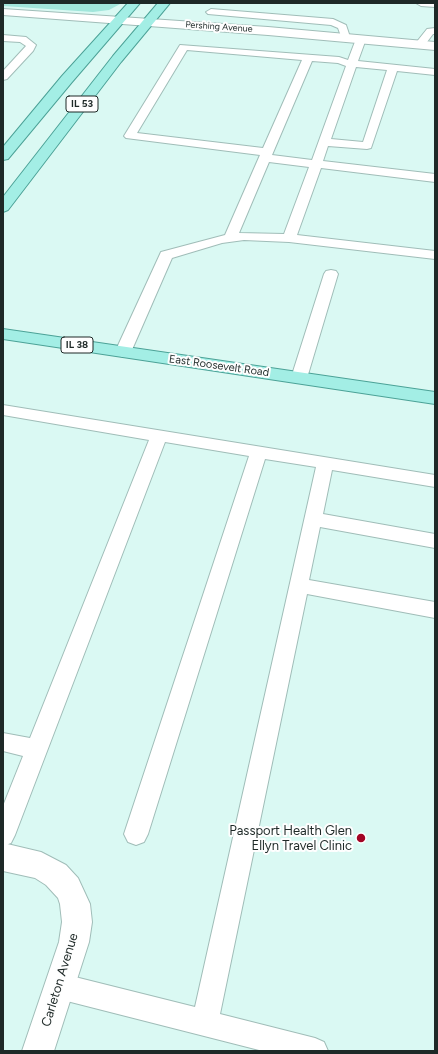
<!DOCTYPE html>
<style>
body{margin:0}
#map{position:relative;width:438px;height:1054px;overflow:hidden;background:#daf9f3;font-family:Figtree,sans-serif}
canvas{display:block}
.frame{position:absolute;inset:0;border:4px solid #1e2927;pointer-events:none}
</style>
<div id="map">
<canvas width="438" height="1054"></canvas>
<div class="frame"></div>
</div>
<script>
const g = document.querySelector('canvas').getContext('2d');
g.lineJoin = 'round';
function paint(path, color) { g.fillStyle = color; g.fill(path, 'evenodd'); }
const shape = rows => new Path2D(rows.map(r => 'M' + r).join(''));
function strokePath(path, color, width, dash) { g.strokeStyle = color; g.lineWidth = width; g.lineCap = dash ? 'butt' : 'round'; g.setLineDash(dash || []); g.stroke(path); }
function write(font, color, halo, rows, align = 'center') {
  g.font = font + ' Figtree,sans-serif'; g.lineWidth = 4; g.setLineDash([]); g.textBaseline = 'middle'; g.strokeStyle = halo; g.fillStyle = color; for (const [text, x, y, turn = 0] of rows) {
    g.save(); g.translate(x, y); g.rotate((+turn || 0) * Math.PI / 180); g.textAlign = isNaN(turn) ? turn : align; if (halo) g.strokeText(text, 0, 0); g.fillText(text, 0, 0); g.restore();
  }
}
paint(shape([
 [3,3,122,3,109,10,93,12,3,6]
]), '#a1e6db');
const lane = shape([
 [416,3,435,3,435,7,421,6,416,3],
 [211,9,333,19,346,25,350,37,348,39,342,39,338,28,331,25,208,14,206,12,211,9],
 [435,28,435,34,433,34,424,46,416,46,415,44,427,29,435,28],
 [3,35,26,37,36,45,33,51,7,79,3,80,3,71,26,46,20,42,3,41,3,35],
 [361,36,366,39,358,61,435,69,435,75,397,71,371,148,367,149,328,146,323,161,435,174,435,182,321,168,297,235,435,251,435,259,289,242,244,240,222,243,172,258,131,352,128,355,123,357,118,355,115,352,161,252,225,235,260,155,126,138,124,136,180,45,339,57,348,60,356,39,361,36],
 [187,50,302,60,263,148,137,133,187,50],
 [312,61,338,63,346,66,312,160,272,155,312,61],
 [356,67,387,70,363,142,331,139,356,67],
 [269,162,309,167,284,234,239,233,269,162],
 [331,270,336,271,338,274,307,378,304,381,299,383,294,381,291,378,324,274,326,271,331,270],
 [3,405,435,475,435,487,332,470,323,514,435,534,435,548,320,527,309,580,435,602,435,618,307,594,220,1014,315,1038,324,1042,328,1051,263,1051,59,999,50,995,46,986,50,977,59,973,195,1007,316,467,265,459,148,834,144,842,136,845,128,842,124,834,249,456,165,442,15,835,11,843,3,846,3,806,23,756,3,751,3,733,30,738,149,440,3,415,3,405]
]);
const street = shape([
 [3,9,268,27,435,42,435,50,268,35,3,15,3,9],
 [3,843,41,852,66,865,78,878,90,904,92,922,89,942,54,1051,22,1051,59,942,62,922,60,904,58,898,46,885,35,878,3,871,3,843]
]);
const primary = shape([
 [128,3,140,3,72,82,8,159,3,160,3,147,62,76,128,3],
 [158,3,170,3,121,62,8,210,3,212,3,197,113,56,158,3],
 [3,329,435,392,435,404,3,339,3,329]
]);
strokePath(lane, '#a0bdb8', 2);
strokePath(street, '#a0bdb8', 2);
strokePath(primary, '#4ca297', 2);
paint(lane, '#fff');
paint(street, '#fff');
paint(primary, '#a3eee5');
for (const [x, y, r, color] of [
 [361,838,5,"#a20424"]
]) { const dot = new Path2D(); dot.arc(x, y, r, 0, 2 * Math.PI); g.fillStyle = color; g.fill(dot); strokePath(dot, '#fefefe', 1.5); }
write('9px', '#1e2927', '#fefefe', [
 ["Pershing Avenue",219,27,4]
]);
for (const [x, y, w] of [
 [82,104,32],
 [77,345,32]
]) { const box = new Path2D(); box.roundRect(x - w / 2, y - 8, w, 16, 3); g.fillStyle = '#fefefe'; g.fill(box); strokePath(box, '#1e2927', 1); }
write('bold 10px', '#1e2927', null, [
 ["IL 53",82,104],
 ["IL 38",77,345]
]);
write('11px', '#1e2927', '#fefefe', [
 ["East Roosevelt Road",219,366,8]
]);
write('13px', '#1e2927', '#fefefe', [
 ["Passport Health Glen",352,831],
 ["Ellyn Travel Clinic",352,846]
], 'right');
write('13px', '#1e2927', '#fefefe', [
 ["Carleton Avenue",60,980,-73]
]);
</script>
